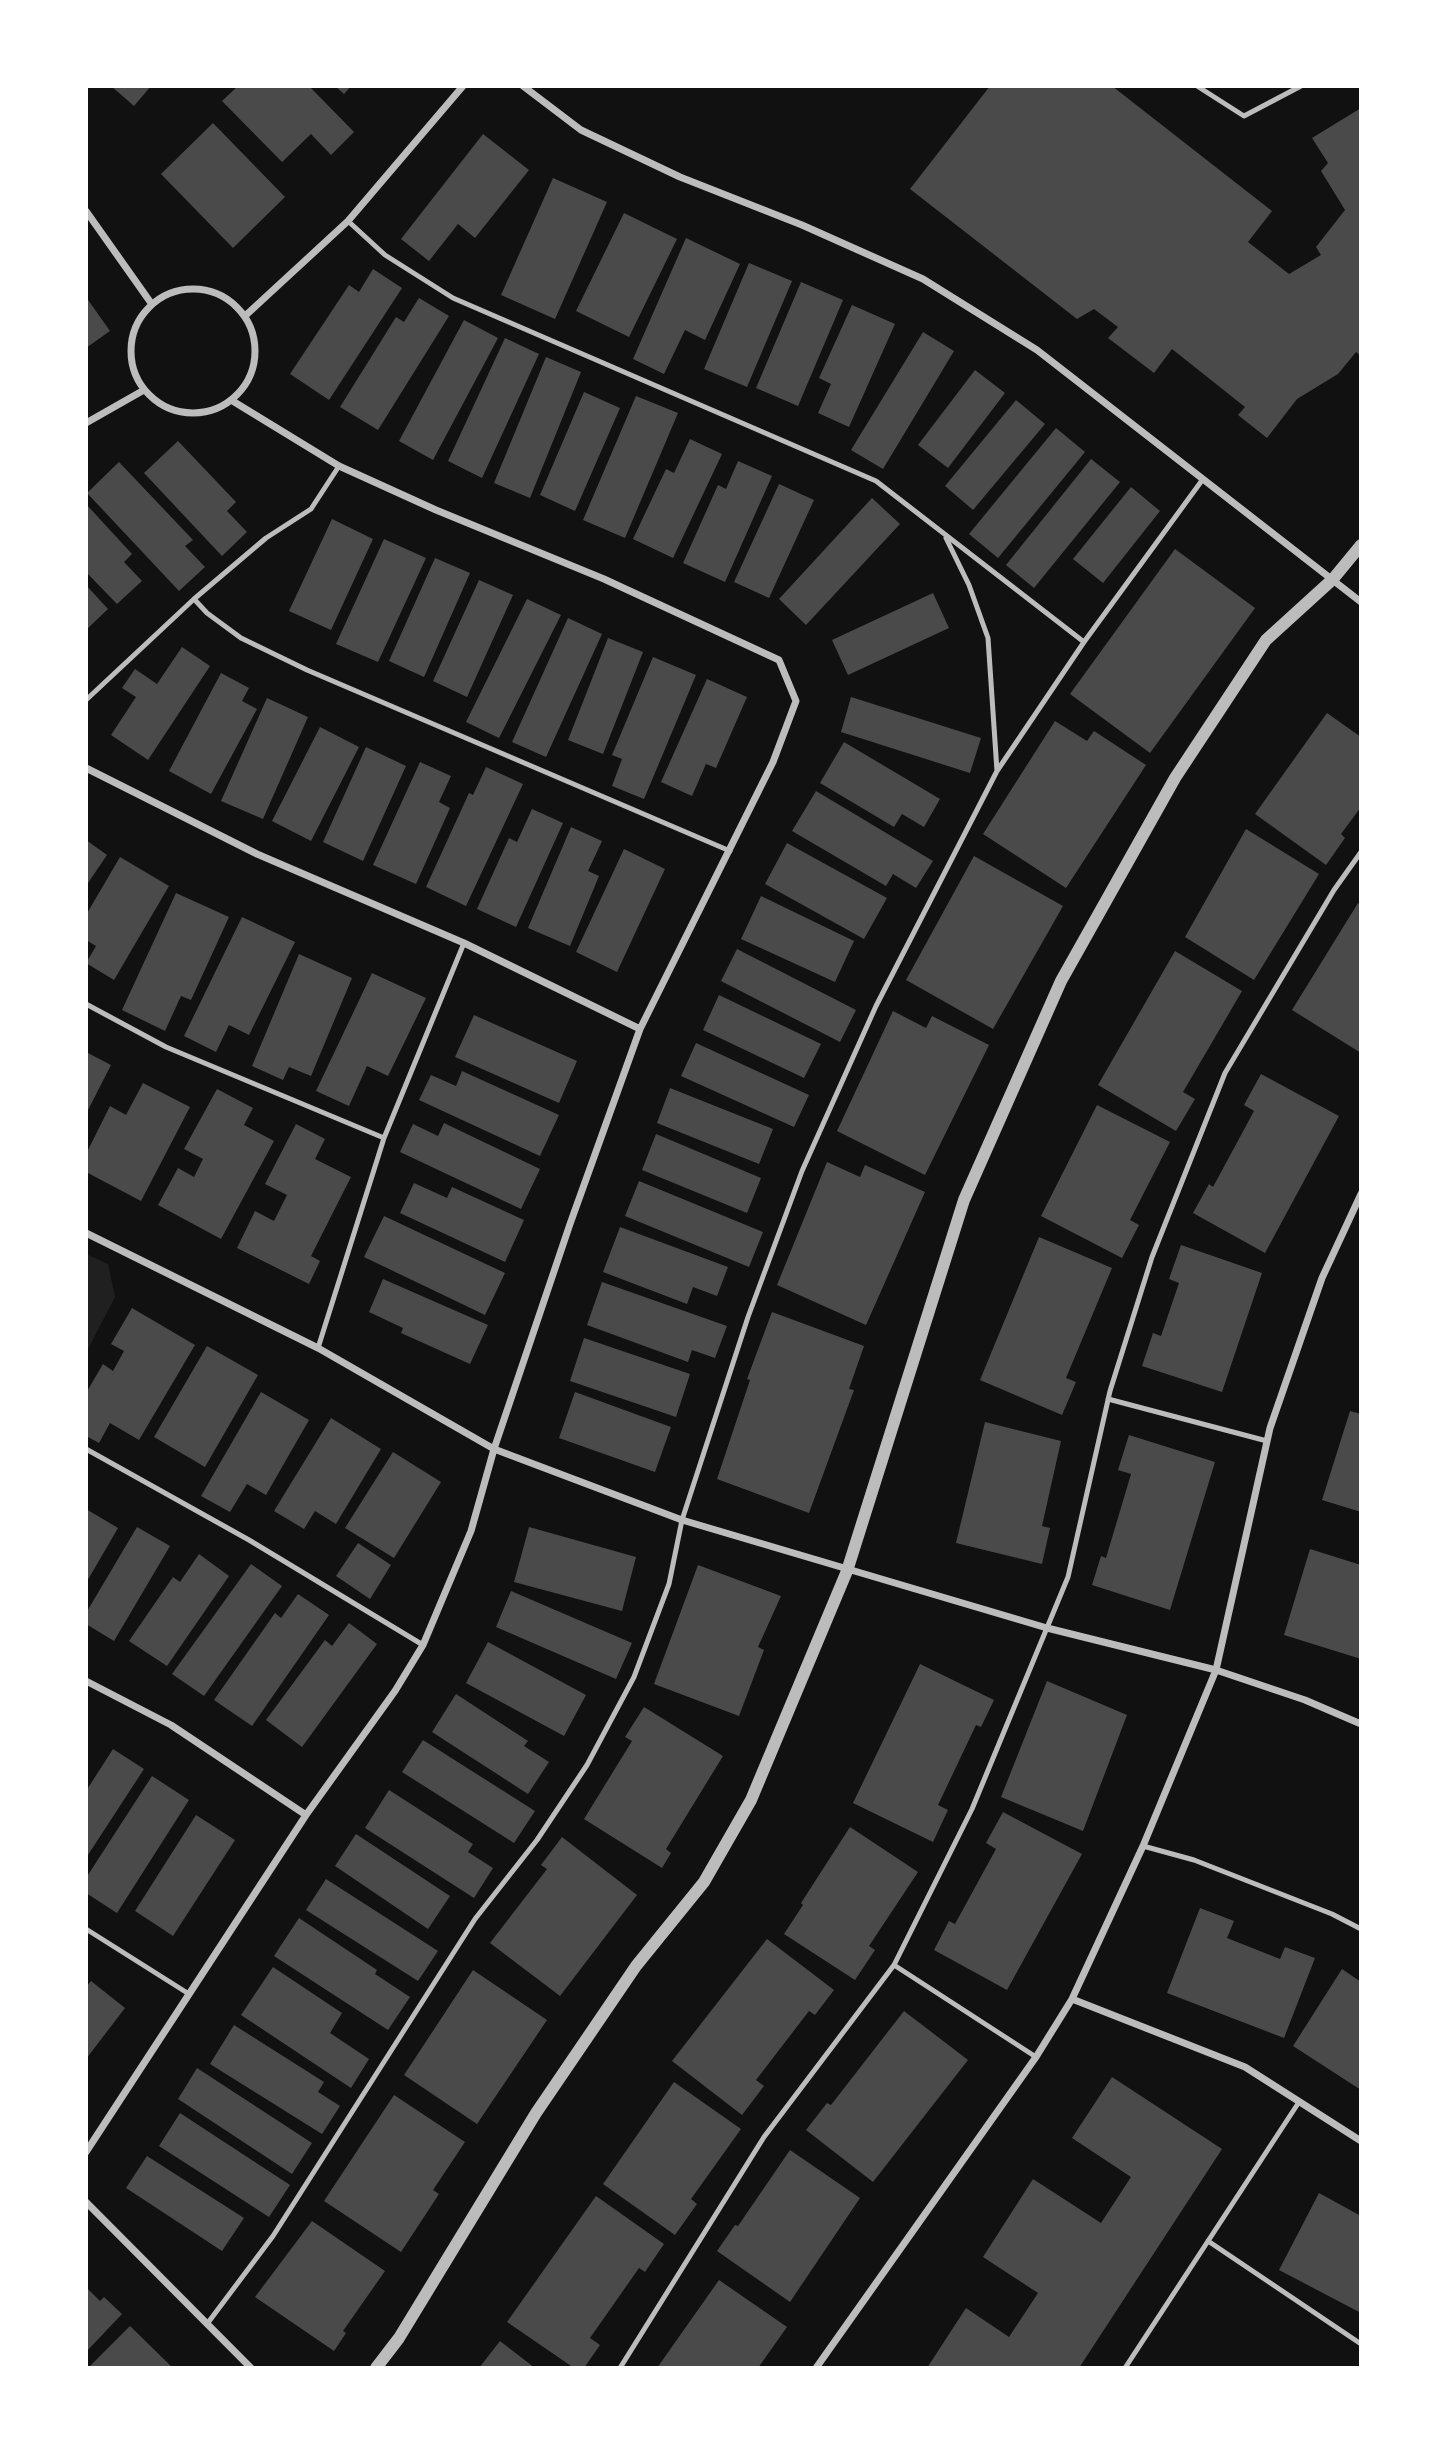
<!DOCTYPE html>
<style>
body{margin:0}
#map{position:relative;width:1447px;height:2454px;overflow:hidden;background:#111;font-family:"Fira Sans Condensed",sans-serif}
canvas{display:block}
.frame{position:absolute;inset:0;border:88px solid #fff;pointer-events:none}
</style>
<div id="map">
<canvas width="1447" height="2454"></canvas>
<div class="frame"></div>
</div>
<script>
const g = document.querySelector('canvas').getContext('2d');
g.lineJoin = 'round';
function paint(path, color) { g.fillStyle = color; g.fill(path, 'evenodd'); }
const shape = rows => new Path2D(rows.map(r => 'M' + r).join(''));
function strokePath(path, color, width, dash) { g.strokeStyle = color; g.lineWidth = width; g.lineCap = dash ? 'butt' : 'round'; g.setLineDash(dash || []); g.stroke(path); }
paint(shape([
 [86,1254,108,1264,115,1297,86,1353]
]), '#202020');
paint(shape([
 [111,86,151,86,134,106],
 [238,86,309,86,354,132,331,155,311,134,282,162,222,101],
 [335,86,351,86,344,94],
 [990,86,1112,86,1272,211,1248,242,1289,274,1321,255,1316,247,1345,210,1321,171,1328,163,1312,138,1361,108,1361,356,1356,352,1338,374,1297,399,1267,438,1238,415,1245,407,1172,349,1154,373,1108,338,1118,327,1094,309,1077,319,910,189],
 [213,123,285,197,233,248,161,174],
 [483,134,529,170,475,238,458,224,429,261,401,239],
 [553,178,607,202,555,319,501,295],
 [624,213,677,239,629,337,576,311],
 [686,238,740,264,705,340,685,330,664,374,633,359],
 [749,263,792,281,747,387,704,369],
 [373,269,402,288,329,400,290,374,349,285,359,292],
 [801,282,843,300,798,406,756,388],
 [86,297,110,331,86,348],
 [419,298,449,316,378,430,340,407,396,317,404,322],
 [852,305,895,324,849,427,818,413,831,384,819,378],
 [464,320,498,338,433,460,399,441],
 [923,332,954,351,883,469,851,450],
 [505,338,539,354,482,478,448,461],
 [546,357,581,372,530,498,494,483],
 [975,370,1005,393,948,468,918,445],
 [584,392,620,408,575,511,540,495],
 [636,396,678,413,625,538,583,520],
 [1016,400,1045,424,973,510,945,486],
 [1056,428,1085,452,998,558,969,534],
 [690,439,722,454,673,558,633,539,666,469,674,473],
 [178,441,236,502,227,511,247,532,222,556,144,473],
 [1091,459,1120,482,1034,588,1006,565],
 [738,461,772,476,725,582,683,563,718,485,726,489],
 [119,462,193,540,185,546,205,567,179,591,87,493],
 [779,484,814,500,769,598,734,582],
 [1131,487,1160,511,1103,583,1073,559],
 [872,498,900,524,806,625,779,599],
 [86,504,132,554,124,562,142,581,117,604,86,572],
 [332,519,373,539,331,630,289,611],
 [384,539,426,558,378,662,336,644],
 [1175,549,1255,608,1150,753,1070,694],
 [435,558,470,573,424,677,389,661],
 [479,580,513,595,467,697,433,681],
 [86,585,108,609,86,630],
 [933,593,949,628,848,675,832,640],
 [527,599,561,615,499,738,466,722],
 [568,618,602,634,546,757,512,742],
 [608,638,643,652,603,754,568,740],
 [182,647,210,666,148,760,111,735,136,697,122,688,135,669,157,684],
 [653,657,696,675,644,799,612,786,622,759,612,755],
 [221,673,249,688,242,701,257,709,211,794,169,771],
 [707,679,747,697,716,768,706,764,692,796,661,782],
 [851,697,981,738,970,773,841,732],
 [267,698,308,717,263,819,221,801],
 [1327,713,1361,737,1361,807,1341,834,1345,838,1326,865,1255,814],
 [1055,721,1087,741,1094,731,1146,765,1066,888,983,834],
 [320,727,359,747,311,841,272,821],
 [844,742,940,799,924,827,902,814,894,827,820,783],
 [366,747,406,766,363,861,323,842],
 [420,762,451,776,439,802,450,808,416,884,373,865],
 [486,767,523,784,466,906,426,887,469,793,473,795],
 [816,791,933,861,916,888,893,874,886,886,792,831],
 [532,809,563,823,516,927,477,909,509,838,517,842],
 [571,827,602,841,588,871,599,876,570,946,528,928],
 [1246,829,1319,874,1254,980,1185,937],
 [86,840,107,855,86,886],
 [787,843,887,898,864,939,765,884],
 [624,849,665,869,617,972,576,952],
 [974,856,1063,906,993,1029,906,980],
 [120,857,169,886,114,980,86,963,96,946,86,940,86,915],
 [176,893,229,917,191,1000,181,996,165,1031,122,1010],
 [761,896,854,941,835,982,741,939],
 [1358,903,1361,906,1361,1053,1292,1010],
 [242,917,295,942,249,1035,229,1025,216,1052,184,1036],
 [737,949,856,1010,840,1042,721,981],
 [1175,951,1242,991,1183,1092,1195,1099,1176,1131,1098,1085],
 [299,954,352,978,311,1076,289,1067,283,1080,252,1066],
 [372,973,426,998,388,1076,367,1066,349,1106,316,1091],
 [719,995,821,1044,804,1078,703,1030],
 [893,1011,926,1028,932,1016,989,1045,925,1175,837,1131],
 [474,1015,577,1061,559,1103,455,1057],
 [696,1043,809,1095,794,1127,681,1076],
 [86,1052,111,1065,86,1114],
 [462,1071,559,1115,540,1156,419,1100,431,1075,456,1086],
 [1261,1074,1339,1116,1265,1253,1193,1213,1209,1184,1213,1187,1254,1111,1244,1105],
 [143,1083,190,1107,141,1201,86,1172,86,1154,110,1106,126,1115],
 [670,1088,773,1129,759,1164,657,1123],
 [217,1089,253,1108,244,1125,274,1141,221,1239,158,1205,178,1168,194,1177,203,1159,184,1149],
 [1097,1105,1170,1142,1130,1220,1139,1225,1122,1258,1041,1216],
 [444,1123,540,1169,521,1209,400,1152,413,1124,438,1136],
 [296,1124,325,1139,315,1159,351,1177,311,1256,320,1261,309,1284,237,1248,255,1211,274,1221,287,1195,265,1184],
 [656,1134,761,1178,747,1213,642,1170],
 [827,1162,860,1177,865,1165,925,1192,866,1325,777,1285],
 [639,1181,763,1232,749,1267,625,1216],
 [414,1183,447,1198,452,1187,524,1220,505,1262,400,1213],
 [384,1216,505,1273,485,1315,364,1257],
 [620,1227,728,1267,717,1296,693,1287,687,1304,603,1272],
 [1039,1237,1112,1268,1066,1378,1076,1382,1062,1415,980,1380],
 [1181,1245,1262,1273,1222,1392,1142,1366,1153,1333,1161,1336,1179,1283,1169,1279],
 [383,1279,488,1325,470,1364,401,1333,403,1328,369,1312],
 [602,1282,727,1326,715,1358,692,1350,688,1362,587,1325],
 [132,1308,195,1345,139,1440,110,1423,99,1443,86,1436,86,1393,103,1364,113,1371,124,1351,111,1344],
 [772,1312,864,1346,849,1389,854,1390,809,1513,717,1479,750,1380,747,1379],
 [584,1338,690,1374,676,1417,570,1381],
 [207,1346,258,1375,205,1467,154,1437],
 [261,1392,309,1420,266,1495,247,1484,230,1512,201,1496],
 [575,1392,671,1427,655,1472,559,1438],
 [1350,1411,1361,1414,1361,1512,1322,1500],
 [331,1418,381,1449,336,1524,315,1511,304,1529,274,1511],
 [985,1422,1061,1441,1042,1526,1050,1528,1042,1564,956,1543],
 [1129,1435,1215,1462,1170,1610,1092,1585,1101,1556,1106,1558,1131,1474,1118,1470],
 [393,1452,441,1482,394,1558,345,1528],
 [86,1509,118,1528,86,1583],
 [137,1527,170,1546,114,1641,86,1624,86,1613],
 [529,1527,636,1557,622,1611,514,1582],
 [358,1543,391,1565,370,1599,336,1576],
 [1310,1549,1361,1565,1361,1659,1284,1635],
 [199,1554,229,1576,167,1666,129,1641,173,1577,180,1582],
 [251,1564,282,1586,204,1696,172,1674],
 [698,1565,781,1596,758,1647,764,1650,739,1716,654,1684],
 [511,1591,632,1643,616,1679,496,1627],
 [298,1594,329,1615,252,1726,214,1700,275,1613,281,1618],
 [349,1623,377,1644,302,1747,266,1720,325,1640,332,1646],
 [488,1642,586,1695,564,1736,466,1683],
 [920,1664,994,1700,981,1727,976,1725,938,1805,948,1810,933,1842,853,1803],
 [1047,1681,1127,1715,1083,1831,1001,1797],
 [456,1694,528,1741,524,1746,549,1762,528,1794,432,1732],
 [644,1707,723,1756,666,1849,671,1853,662,1868,584,1819,632,1741,625,1737],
 [423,1740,535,1811,514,1843,402,1772],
 [113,1749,144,1769,86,1858,86,1791],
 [152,1776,189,1800,117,1913,86,1893,86,1878],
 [389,1790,473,1844,468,1852,493,1868,474,1898,365,1828],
 [1003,1812,1082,1854,1007,1990,934,1950,949,1921,955,1924,996,1849,986,1843],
 [196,1815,235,1840,173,1936,135,1911],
 [850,1827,918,1872,869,1946,875,1950,855,1980,784,1934,803,1905,801,1903],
 [356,1834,450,1896,428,1929,335,1866],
 [562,1837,637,1895,560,1996,490,1943,547,1869,541,1865],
 [326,1879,438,1951,418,1981,306,1910],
 [1200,1908,1234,1921,1227,1938,1280,1959,1285,1947,1315,1958,1284,2038,1167,1993],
 [299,1918,377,1970,375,1974,410,1997,388,2030,274,1956],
 [767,1939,834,1990,815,2015,809,2011,756,2080,764,2086,742,2115,672,2061],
 [273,1967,342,2013,330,2033,369,2059,351,2088,241,2015],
 [1342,1969,1361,1982,1361,2090,1293,2046],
 [473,1970,547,2020,477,2124,404,2075],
 [91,1981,125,2008,86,2059,86,1987],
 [904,2011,968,2060,873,2182,806,2130,827,2103,831,2105],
 [234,2025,324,2082,318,2092,340,2106,322,2134,210,2064],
 [197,2068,312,2143,292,2174,178,2099],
 [1112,2077,1222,2149,1079,2368,927,2368,966,2308,1009,2337,1038,2293,983,2257,1033,2179,1101,2223,1131,2177,1072,2138],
 [674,2082,741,2129,691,2199,697,2204,675,2235,603,2184],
 [394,2095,465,2142,433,2190,439,2194,401,2252,324,2201],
 [180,2113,290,2185,269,2217,159,2146],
 [790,2150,860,2198,790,2302,717,2251,735,2225,738,2226],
 [147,2156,244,2218,222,2251,126,2188],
 [1319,2193,1361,2216,1361,2313,1279,2270],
 [596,2196,664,2244,645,2272,639,2268,590,2338,600,2345,584,2368,574,2368,507,2322],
 [312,2221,385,2271,343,2331,346,2333,334,2351,255,2297],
 [719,2280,787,2327,758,2368,657,2368],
 [86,2287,100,2301,104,2297,122,2314,86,2352],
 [130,2326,173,2368,88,2368],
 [500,2341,535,2368,479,2368]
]), '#4a4a4a');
strokePath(shape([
 [1197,86,1244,116,1301,86],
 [348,221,385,255,453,298,876,481,1084,642],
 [946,538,969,585,988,638,997,771],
 [194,599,207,613,241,638,307,670,730,851],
 [86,700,194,599,266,538,311,509,339,466],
 [86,1004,166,1047,384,1138],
 [318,1348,384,1138,464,943],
 [1108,1399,1267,1441],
 [86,1449,249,1540,423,1645],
 [1143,1846,1194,1860,1332,1914,1361,1929],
 [86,1929,189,1994],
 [894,1965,1036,2057],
 [1208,2241,1361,2344],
 [207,2324,273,2236,475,1919,537,1840,587,1765,634,1677,669,1584,682,1520,748,1317,802,1171,876,1006,997,771,1084,642,1203,479],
 [620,2368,764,2137,894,1965,972,1809,1068,1577,1110,1391,1152,1257,1225,1073,1334,890,1361,852],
 [1125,2368,1299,2102]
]), '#bcbcbc', 5);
strokePath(shape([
 [523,86,581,130,680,177,802,225,923,279,1037,350,1361,602],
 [86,211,151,303],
 '131 351a62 62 0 1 1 124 0a62 62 0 1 1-124 0Z',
 [245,316,348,221,463,86],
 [86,423,144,390],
 [86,768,257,854,464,943,640,1029],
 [86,1233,318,1348,494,1449,682,1520,1047,1628,1216,1670,1305,1700,1361,1724],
 [86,1681,171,1725,306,1815],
 [1072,1999,1245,2067,1361,2141],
 [86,2152,306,1815,395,1691,423,1645,471,1531,494,1449,570,1224,640,1029,773,762,796,701,779,660,604,579,436,510,339,466,231,400],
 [86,2202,251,2368],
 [816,2368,1036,2057,1072,1999,1143,1846,1216,1670,1270,1428,1322,1278,1361,1194]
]), '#bcbcbc', 7);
strokePath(shape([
 [376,2368,399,2338,536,2113,636,1966,704,1882,751,1800,847,1571,964,1200,1061,981,1175,778,1266,640,1333,579,1361,545]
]), '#bcbcbc', 12);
</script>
